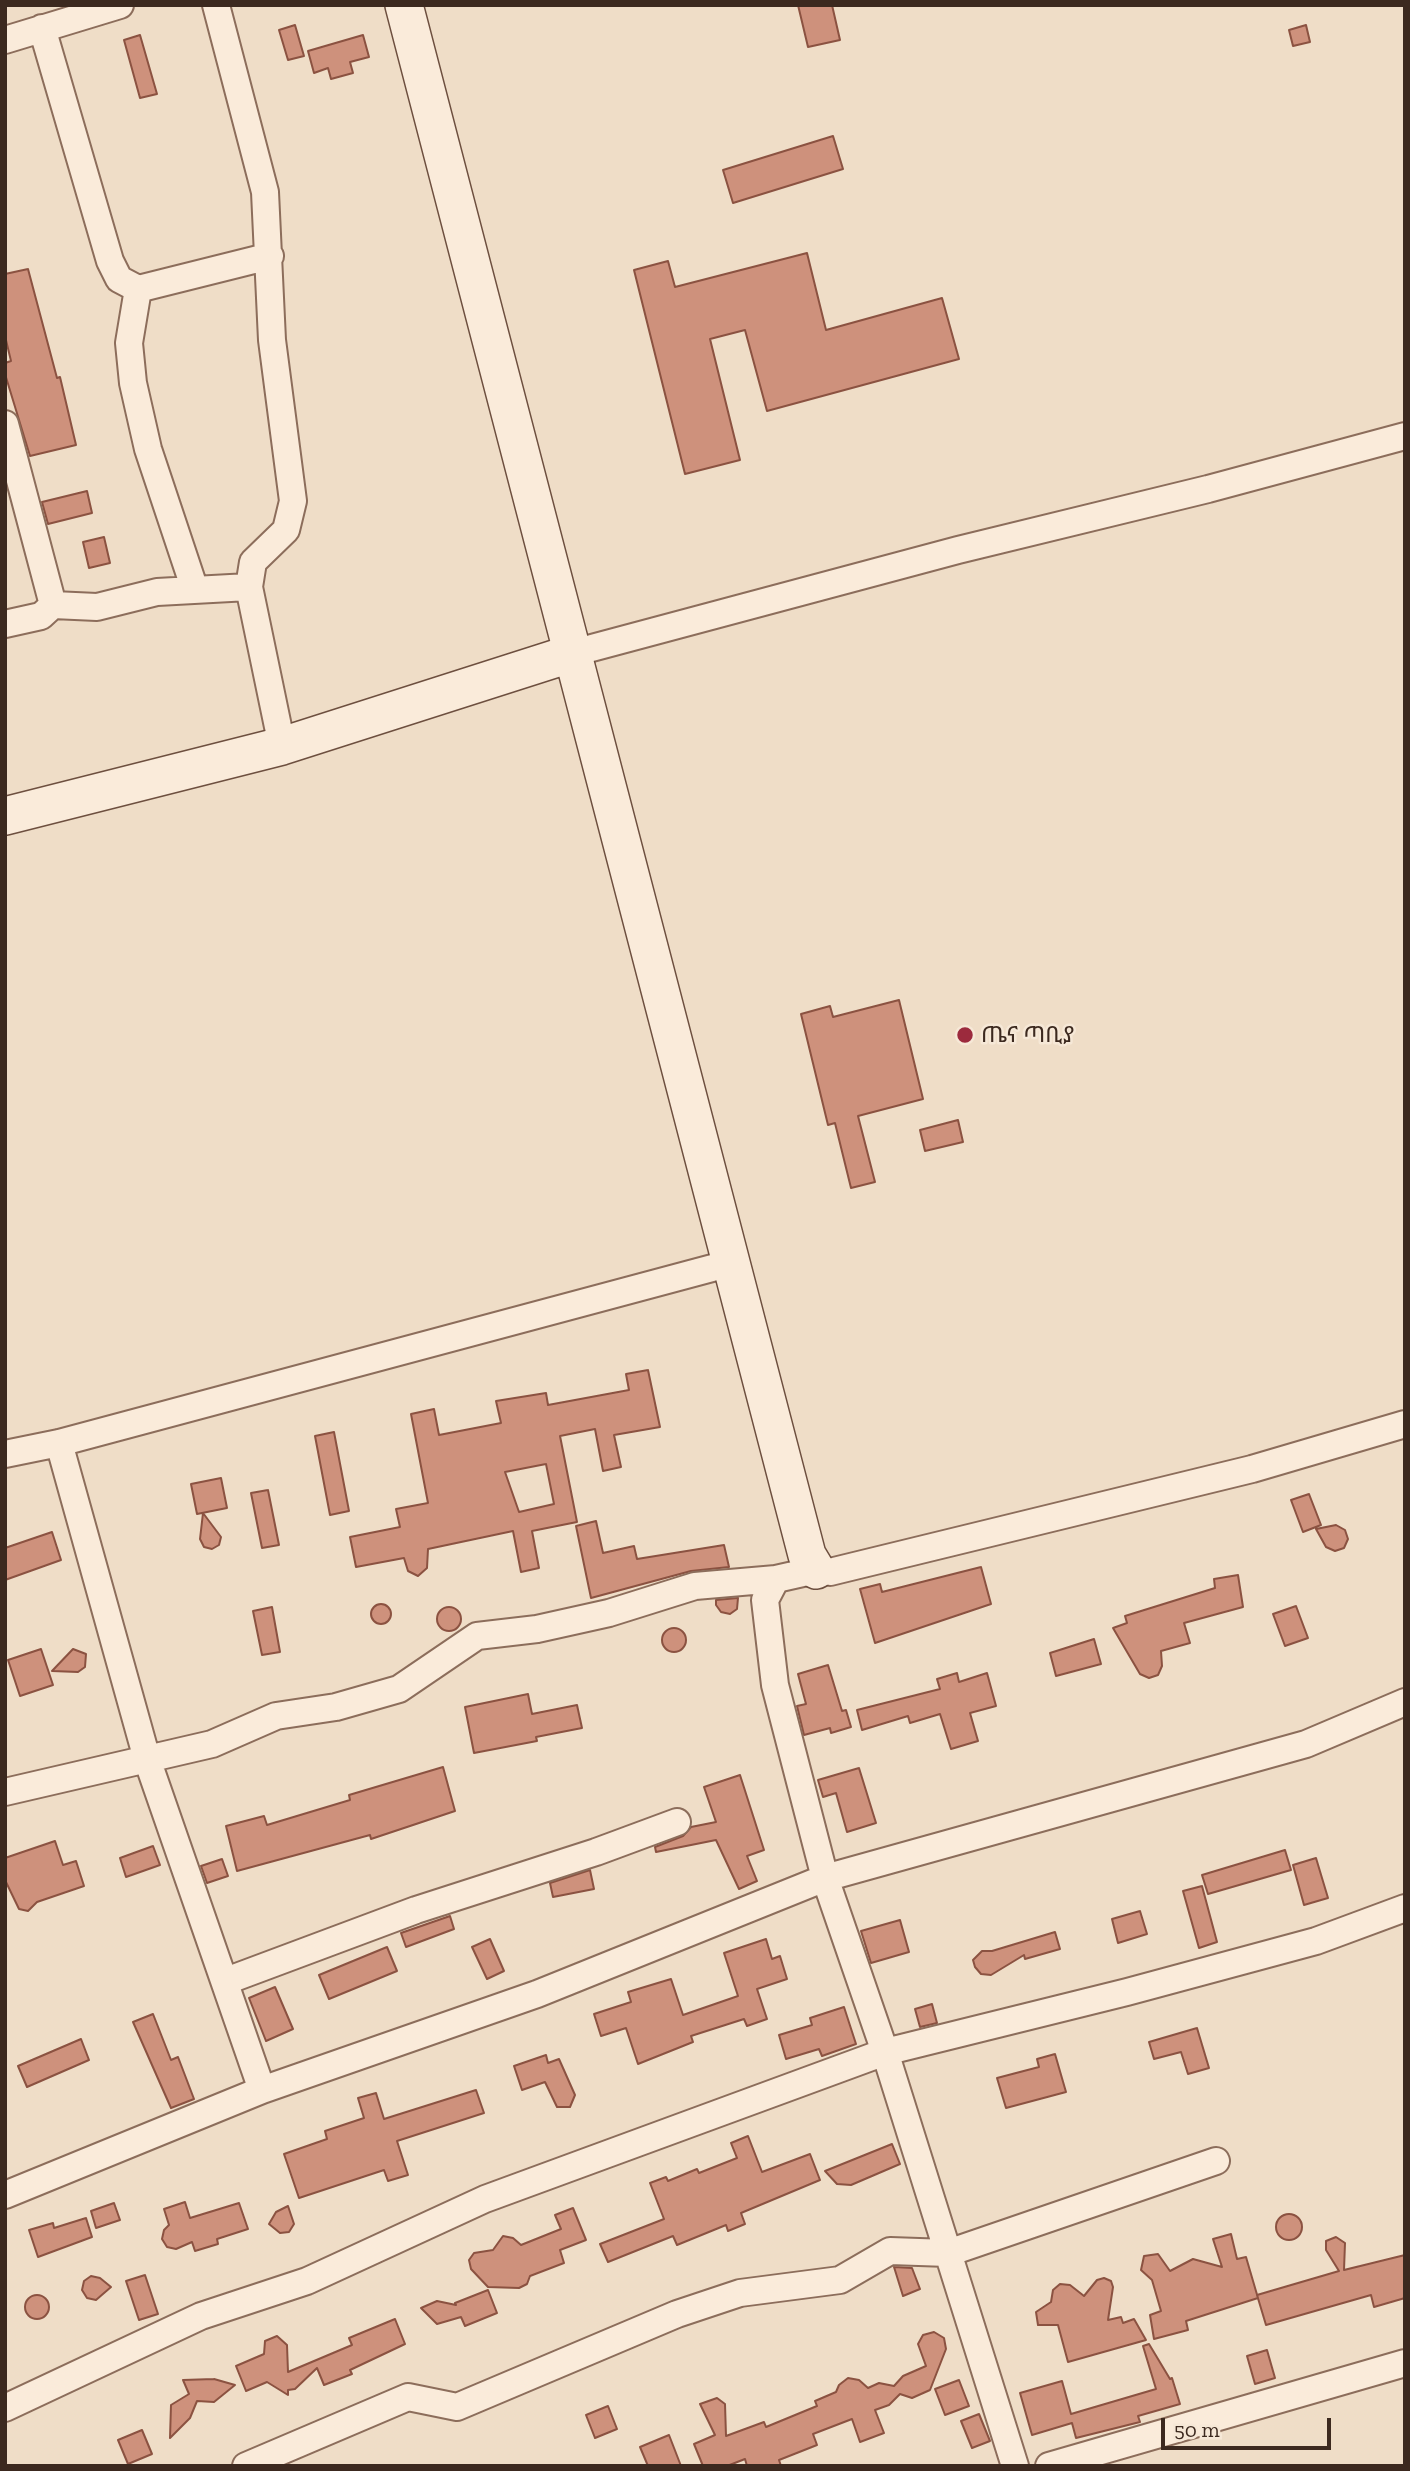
<!DOCTYPE html>
<meta charset="utf-8">
<style>
body{margin:0}
#map{position:relative;width:1410px;height:2471px;overflow:hidden;background:#efddc7;font-family:"Zilla Slab",serif}
canvas{display:block}
.frame{position:absolute;inset:0;border:7px solid #3c291f;pointer-events:none}
.scale{position:absolute;left:1161px;top:2418px;width:170px;height:32px;box-sizing:border-box;border:4px solid #3c291f;border-top:0;padding-left:9px;font-size:21px;line-height:24px;white-space:nowrap;color:#3c291f;-webkit-text-stroke:5px #f6e8d7;paint-order:stroke}
</style>
<div id="map">
<canvas width="1410" height="2471"></canvas>
<div class="frame"></div>
<div class="scale">50 m</div>
</div>
<script>
const g = document.querySelector('canvas').getContext('2d');
g.lineJoin = 'round';
function paint(path, color) { g.fillStyle = color; g.fill(path, 'evenodd'); }
const shape = rows => new Path2D(rows.map(r => 'M' + r).join(''));
function strokePath(path, color, width, dash) { g.strokeStyle = color; g.lineWidth = width; g.lineCap = dash ? 'butt' : 'round'; g.setLineDash(dash || []); g.stroke(path); }
function write(font, color, halo, rows, align = 'center') {
  g.font = font + ' "Zilla Slab","Noto Sans Ethiopic",serif'; g.lineWidth = 5; g.setLineDash([]); g.textBaseline = 'middle'; g.strokeStyle = halo; g.fillStyle = color; for (const [text, x, y, turn = 0] of rows) {
    g.save(); g.translate(x, y); g.rotate((+turn || 0) * Math.PI / 180); g.textAlign = isNaN(turn) ? turn : align; if (halo) g.strokeText(text, 0, 0); g.fillText(text, 0, 0); g.restore();
  }
}
const building = shape([
 [798,5,832,5,840,40,808,47,798,5],
 [295,25,304,56,288,60,279,30,295,25],
 [1306,25,1310,42,1293,46,1289,30,1306,25],
 [140,35,157,94,140,98,124,40,140,35],
 [363,35,369,57,350,62,353,73,331,79,328,68,314,73,308,51,363,35],
 [833,136,843,169,733,203,723,170,833,136],
 [807,253,826,330,942,298,959,359,767,411,745,330,710,339,740,460,685,474,634,270,668,261,675,287,807,253],
 [28,269,57,378,60,377,76,445,30,456,5,374,5,363,11,361,5,336,5,274,28,269],
 [87,491,92,513,48,524,42,502,87,491],
 [104,537,110,563,89,568,83,542,104,537],
 [899,1000,923,1099,858,1116,875,1182,851,1188,835,1123,828,1125,801,1014,830,1006,833,1017,899,1000],
 [958,1120,963,1142,925,1151,920,1130,958,1120],
 [648,1370,660,1427,614,1435,621,1467,603,1471,595,1429,560,1436,577,1522,532,1531,539,1568,521,1572,513,1531,428,1549,427,1568,418,1576,408,1571,404,1558,356,1567,350,1537,400,1527,396,1509,428,1503,411,1414,434,1409,439,1435,501,1423,496,1401,546,1393,548,1405,629,1390,626,1374,648,1370],
 [546,1464,554,1504,519,1512,505,1472,546,1464],
 [334,1432,349,1511,330,1515,315,1436,334,1432],
 [221,1478,227,1508,197,1514,191,1484,221,1478],
 [268,1490,279,1545,262,1548,251,1493,268,1490],
 [1309,1494,1321,1525,1303,1532,1291,1500,1309,1494],
 [203,1513,221,1537,219,1545,212,1549,204,1547,200,1539,203,1513],
 [596,1521,603,1553,634,1546,637,1559,724,1545,729,1567,691,1571,591,1598,576,1526,596,1521],
 [1336,1525,1345,1530,1348,1539,1344,1548,1335,1551,1326,1547,1316,1529,1336,1525],
 [52,1532,61,1560,5,1580,5,1548,52,1532],
 [981,1567,991,1604,875,1643,860,1589,880,1584,882,1592,981,1567],
 [1238,1575,1243,1607,1184,1623,1190,1643,1161,1651,1162,1666,1158,1675,1149,1678,1140,1674,1113,1628,1127,1623,1125,1616,1215,1588,1214,1579,1238,1575],
 [738,1598,737,1609,730,1614,721,1612,716,1605,716,1600,738,1598],
 '371 1614a10 10 0 1 1 20 0a10 10 0 1 1-20 0Z',
 [1296,1606,1308,1638,1285,1646,1273,1614,1296,1606],
 [272,1607,280,1652,262,1655,253,1611,272,1607],
 '437 1619a12 12 0 1 1 24 0a12 12 0 1 1-24 0Z',
 '662 1640a12 12 0 1 1 24 0a12 12 0 1 1-24 0Z',
 [1094,1639,1101,1664,1056,1676,1050,1653,1094,1639],
 [41,1649,53,1685,20,1696,8,1660,41,1649],
 [73,1649,86,1654,85,1667,78,1672,52,1671,73,1649],
 [828,1665,842,1711,846,1710,851,1727,831,1733,830,1728,804,1735,797,1706,806,1704,798,1674,828,1665],
 [957,1673,959,1682,987,1673,996,1706,970,1713,978,1741,951,1749,940,1714,910,1723,908,1716,862,1730,857,1710,940,1689,937,1679,957,1673],
 [528,1694,532,1714,577,1705,582,1728,536,1737,537,1741,474,1753,465,1707,528,1694],
 [443,1767,455,1811,371,1839,370,1835,237,1871,226,1826,264,1816,267,1825,350,1800,349,1795,443,1767],
 [859,1768,876,1823,847,1832,836,1793,823,1797,818,1780,859,1768],
 [740,1775,764,1850,747,1856,757,1881,739,1889,716,1840,656,1852,655,1847,683,1836,691,1827,716,1822,704,1787,740,1775],
 [55,1841,63,1865,76,1861,84,1886,37,1902,28,1911,19,1909,5,1880,5,1858,55,1841],
 [153,1846,160,1865,126,1877,120,1858,153,1846],
 [1285,1850,1291,1870,1208,1894,1202,1875,1285,1850],
 [1316,1858,1328,1898,1304,1905,1293,1865,1316,1858],
 [222,1859,228,1876,207,1883,201,1866,222,1859],
 [590,1870,594,1889,553,1897,550,1883,590,1870],
 [1202,1886,1217,1942,1199,1948,1183,1891,1202,1886],
 [1140,1911,1147,1934,1118,1943,1112,1919,1140,1911],
 [450,1916,454,1929,406,1947,401,1933,450,1916],
 [900,1920,909,1952,871,1963,861,1931,900,1920],
 [1055,1932,1060,1949,1025,1959,1024,1955,991,1975,981,1974,975,1967,973,1960,982,1951,992,1951,1055,1932],
 [490,1939,504,1971,487,1979,472,1947,490,1939],
 [766,1939,772,1959,780,1956,787,1979,757,1989,767,2019,747,2026,744,2019,691,2036,693,2042,638,2064,626,2028,601,2036,594,2014,631,2002,628,1992,671,1979,683,2015,738,1996,724,1953,766,1939],
 [387,1947,397,1971,329,1999,319,1975,387,1947],
 [275,1987,293,2029,266,2041,249,1998,275,1987],
 [932,2004,937,2023,920,2027,915,2009,932,2004],
 [844,2007,856,2044,822,2056,819,2049,786,2059,779,2035,812,2025,810,2018,844,2007],
 [153,2014,171,2060,178,2057,194,2099,171,2108,133,2022,153,2014],
 [1197,2028,1209,2068,1188,2074,1181,2052,1154,2059,1149,2042,1197,2028],
 [81,2039,89,2060,27,2087,18,2066,81,2039],
 [1055,2054,1066,2092,1006,2108,997,2078,1039,2067,1037,2059,1055,2054],
 [546,2055,548,2063,559,2059,575,2095,570,2107,557,2107,545,2082,522,2090,514,2066,546,2055],
 [476,2090,484,2113,397,2141,408,2175,388,2181,384,2170,299,2198,284,2154,327,2139,325,2131,364,2118,358,2098,376,2093,384,2119,476,2090],
 [748,2136,762,2172,810,2154,820,2180,741,2213,745,2224,728,2231,726,2225,677,2245,673,2236,608,2262,600,2244,664,2219,650,2183,666,2177,668,2181,697,2169,699,2173,737,2158,731,2143,748,2136],
 [892,2144,900,2164,851,2185,837,2184,825,2171,892,2144],
 [185,2202,190,2218,239,2203,248,2229,217,2239,218,2244,195,2251,192,2242,176,2249,167,2247,162,2239,164,2230,169,2225,164,2209,185,2202],
 [114,2203,120,2220,96,2228,91,2211,114,2203],
 [288,2206,294,2224,289,2232,280,2233,269,2224,276,2212,288,2206],
 [573,2208,586,2240,560,2250,564,2263,530,2276,527,2284,519,2288,488,2287,471,2269,469,2260,474,2253,493,2250,503,2236,513,2238,521,2245,561,2229,555,2215,573,2208],
 '1276 2227a13 13 0 1 1 26 0a13 13 0 1 1-26 0Z',
 [86,2218,92,2237,38,2257,29,2230,53,2223,54,2228,86,2218],
 [1231,2234,1237,2259,1246,2257,1258,2298,1186,2321,1188,2330,1154,2339,1150,2315,1161,2311,1152,2280,1141,2270,1144,2256,1158,2254,1170,2271,1193,2259,1222,2267,1213,2239,1231,2234],
 [1336,2237,1345,2243,1344,2270,1405,2255,1405,2298,1374,2307,1371,2295,1266,2325,1257,2295,1339,2271,1326,2250,1326,2241,1336,2237],
 [894,2267,912,2268,920,2289,903,2296,894,2267],
 [145,2275,158,2314,139,2320,126,2281,145,2275],
 [91,2276,100,2278,111,2287,96,2300,87,2298,82,2290,84,2281,91,2276],
 [1104,2278,1111,2281,1113,2287,1108,2320,1121,2317,1123,2323,1134,2319,1146,2340,1068,2362,1058,2325,1038,2325,1036,2312,1051,2302,1053,2290,1060,2284,1070,2285,1084,2296,1097,2280,1104,2278],
 [488,2290,497,2313,465,2326,461,2317,437,2324,421,2308,437,2301,456,2305,455,2303,488,2290],
 '25 2307a12 12 0 1 1 24 0a12 12 0 1 1-24 0Z',
 [395,2319,405,2344,350,2370,352,2374,324,2385,317,2368,295,2389,288,2390,288,2395,267,2382,246,2391,236,2366,264,2354,265,2341,277,2336,287,2345,288,2372,352,2345,349,2338,395,2319],
 [934,2332,944,2338,946,2349,930,2390,912,2398,900,2394,889,2405,875,2410,884,2433,860,2442,852,2419,813,2434,817,2445,779,2460,781,2466,747,2466,745,2459,727,2466,703,2466,694,2444,715,2435,700,2404,717,2398,725,2404,726,2436,764,2422,766,2427,817,2406,815,2401,836,2392,839,2385,848,2378,859,2380,868,2388,879,2383,894,2386,903,2376,926,2366,918,2344,923,2335,934,2332],
 [1149,2344,1170,2379,1172,2378,1180,2404,1138,2416,1140,2422,1076,2438,1072,2423,1032,2435,1020,2393,1062,2381,1071,2414,1156,2389,1143,2346,1149,2344],
 [1267,2350,1275,2378,1255,2384,1247,2356,1267,2350],
 [214,2379,235,2385,214,2402,197,2401,190,2418,170,2438,171,2405,189,2394,183,2380,214,2379],
 [959,2380,969,2406,945,2415,935,2389,959,2380],
 [608,2406,617,2429,595,2438,586,2415,608,2406],
 [979,2414,990,2441,972,2448,961,2421,979,2414],
 [142,2430,152,2454,128,2464,118,2440,142,2430],
 [669,2435,681,2466,648,2466,640,2447,669,2435]
]);
paint(building, '#ce917c');
strokePath(building, '#8b5241', 2);
const street = shape([
 [216,5,265,192,272,340,293,501,286,530,253,562,249,587,282,746],
 [42,28,110,261,119,279,138,289,270,256],
 [5,40,120,5],
 [138,289,129,343,133,383,148,449,195,590],
 [5,424,53,605,97,607,157,592,249,587],
 [5,624,41,616,53,605],
 [573,653,958,550,1208,489,1405,436],
 [59,1443,147,1759,262,2090],
 [5,1454,59,1443,731,1263],
 [5,1792,212,1744,276,1716,336,1707,399,1689,477,1636,537,1629,609,1613,695,1586,776,1579],
 [226,1981,416,1910,596,1852,677,1822],
 [5,2195,262,2090,537,1994,825,1878,1306,1744,1405,1702],
 [5,2408,201,2316,307,2281,485,2199,885,2052,1127,1992,1316,1941,1405,1908],
 [246,2466,408,2397,457,2407,677,2314,740,2293,840,2280,890,2251,948,2253,1216,2161],
 [1015,2466,885,2052,825,1878,775,1685,765,1600,776,1579,816,1570,830,1572,1252,1469,1405,1424],
 [1049,2466,1405,2363]
]);
const secondary = shape([
 [404,5,807,1555,816,1570],
 [5,816,282,746,573,653]
]);
strokePath(street, '#8c6d5b', 30);
strokePath(secondary, '#6d4f3f', 40);
strokePath(street, '#faebda', 26);
strokePath(secondary, '#faebda', 37);
for (const [x, y, r, color] of [
 [965,1035,9,"#9c2a3d"]
]) { const dot = new Path2D(); dot.arc(x, y, r, 0, 2 * Math.PI); g.fillStyle = color; g.fill(dot); strokePath(dot, '#f6e8d7', 2.5); }
write('23px', '#3c291f', '#f6e8d7', [
 ["ጤና ጣቢያ",981,1035]
], 'left');
</script>
